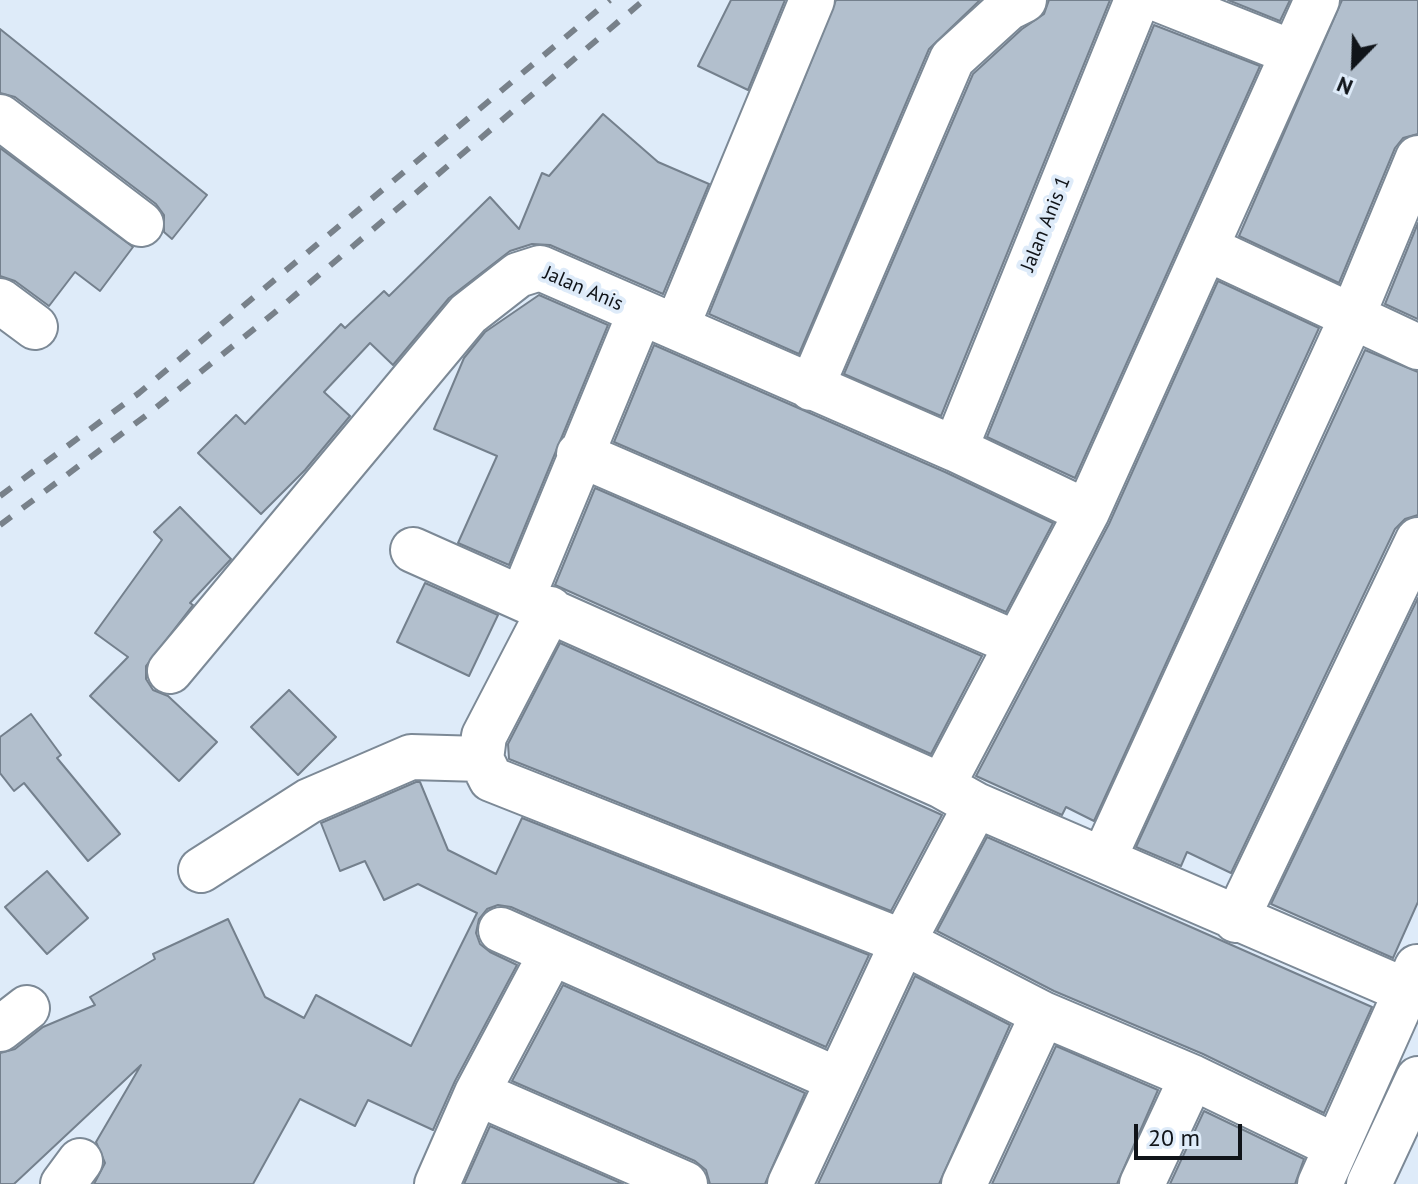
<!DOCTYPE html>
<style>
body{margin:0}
#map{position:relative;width:1418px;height:1184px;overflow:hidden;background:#deebf9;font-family:"PT Sans",sans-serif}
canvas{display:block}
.north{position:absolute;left:1314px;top:24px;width:80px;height:80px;-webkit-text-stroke:6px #deebf9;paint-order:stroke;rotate:203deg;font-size:22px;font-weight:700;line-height:32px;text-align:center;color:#101419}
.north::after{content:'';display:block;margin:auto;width:28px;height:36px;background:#101419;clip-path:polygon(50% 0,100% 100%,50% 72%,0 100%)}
.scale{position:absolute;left:1134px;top:1124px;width:108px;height:36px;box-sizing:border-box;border:4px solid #101419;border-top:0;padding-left:10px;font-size:24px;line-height:28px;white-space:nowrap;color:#101419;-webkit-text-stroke:6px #deebf9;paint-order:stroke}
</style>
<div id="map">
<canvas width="1418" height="1184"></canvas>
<div class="north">N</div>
<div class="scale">20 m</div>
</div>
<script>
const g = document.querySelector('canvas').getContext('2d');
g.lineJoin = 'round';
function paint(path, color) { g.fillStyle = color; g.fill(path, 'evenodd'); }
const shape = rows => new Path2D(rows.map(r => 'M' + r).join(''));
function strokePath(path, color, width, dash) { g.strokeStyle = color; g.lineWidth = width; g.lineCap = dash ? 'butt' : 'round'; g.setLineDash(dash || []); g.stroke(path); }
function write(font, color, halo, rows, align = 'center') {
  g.font = font + ' "PT Sans",sans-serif'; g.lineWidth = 8; g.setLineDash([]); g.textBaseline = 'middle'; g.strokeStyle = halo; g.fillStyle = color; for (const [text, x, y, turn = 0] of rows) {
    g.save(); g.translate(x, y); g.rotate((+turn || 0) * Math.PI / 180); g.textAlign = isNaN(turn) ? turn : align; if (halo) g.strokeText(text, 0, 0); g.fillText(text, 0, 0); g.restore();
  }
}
const building = shape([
 [731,0,785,0,748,90,698,66,731,0],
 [836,0,980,0,929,49,799,354,709,314,836,0],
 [1049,0,1110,0,941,416,844,374,973,74,1022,29,1044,14,1049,0],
 [1228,0,1290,0,1280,21,1228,0],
 [1342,0,1418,0,1418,134,1403,138,1395,148,1339,283,1239,236,1342,0],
 [1154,25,1260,66,1075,478,987,437,1154,25],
 [0,29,207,195,172,239,164,232,164,215,156,204,15,97,0,93,0,29],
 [603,114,658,162,709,184,663,294,550,245,532,244,510,251,449,298,393,365,370,343,324,392,350,416,305,470,261,514,198,453,236,415,245,424,341,324,345,328,384,291,389,296,490,197,519,229,542,173,549,176,603,114],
 [0,148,133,247,100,291,75,272,49,306,15,281,0,276,0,148],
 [1418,223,1418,319,1385,304,1418,223],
 [1218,281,1319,328,1094,821,1066,807,1062,815,976,776,1109,524,1218,281],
 [539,295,608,325,509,565,458,543,497,456,434,429,464,358,485,332,539,295],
 [654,345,945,472,1053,523,1006,612,614,442,654,345],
 [1365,350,1418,372,1418,515,1405,519,1395,529,1231,873,1187,852,1181,866,1136,847,1365,350],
 [595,488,982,656,931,754,555,585,595,488],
 [180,507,231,559,190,603,193,605,146,666,146,679,153,690,168,696,217,742,179,781,90,696,128,657,95,633,162,540,154,532,180,507],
 [425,583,498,615,469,676,397,642,425,583],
 [1418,598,1418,902,1393,958,1271,904,1418,598],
 [560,643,942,815,891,911,509,759,508,744,560,643],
 [289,690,336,737,298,775,251,727,289,690],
 [31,714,61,755,57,758,120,834,88,861,24,783,14,791,0,773,0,737,31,714],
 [416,782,420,782,448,850,496,874,522,818,869,955,826,1047,511,907,498,905,487,909,479,919,476,933,480,944,490,952,517,965,455,1081,433,1130,368,1100,355,1126,300,1099,253,1184,94,1184,105,1163,96,1142,141,1065,14,1184,0,1184,0,1053,15,1049,43,1027,95,1005,90,997,155,959,153,954,228,919,265,997,304,1018,316,995,411,1046,477,913,418,884,384,900,365,861,340,871,321,823,416,782],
 [987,837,1372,1007,1324,1113,1203,1054,1054,991,937,931,987,837],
 [47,871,88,918,47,954,5,907,47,871],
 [915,976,1010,1025,939,1184,818,1184,915,976],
 [563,985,805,1093,765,1184,710,1184,706,1170,695,1161,512,1081,563,985],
 [1056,1046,1158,1090,1117,1184,992,1184,1056,1046],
 [1204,1111,1304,1159,1295,1184,1170,1184,1204,1111],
 [490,1126,623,1184,464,1184,490,1126]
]);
paint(building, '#b2bfcd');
strokePath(building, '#74808d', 2);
const minor = shape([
 [1160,0,1291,52],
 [0,117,141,224],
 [1206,248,1418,347],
 [0,301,35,327],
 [677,326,812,0],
 [811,388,952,59,1008,8,1024,0],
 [955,449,1137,0],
 [579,454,1015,643],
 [413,550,942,786,976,805,1418,996],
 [523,596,640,313],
 [550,609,484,736,481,759,491,779,903,942,1043,1014,1192,1077,1335,1146],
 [170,671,468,314,518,275,540,268,955,449,1087,512],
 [942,786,1087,512,1317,0],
 [1103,860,1352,317,1418,158],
 [201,870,309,801,411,757,481,759],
 [1236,920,1418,540],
 [501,930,836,1079],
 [0,1029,27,1008],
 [477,1093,685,1184],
 [63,1184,80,1161],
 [437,1184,477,1093,551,954],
 [790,1184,903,942,976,805],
 [964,1184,1043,1014],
 [1142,1184,1192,1077],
 [1320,1184,1417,967],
 [1369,1184,1418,1079]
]);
strokePath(minor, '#7c8996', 48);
strokePath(minor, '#fff', 44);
strokePath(shape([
 [0,496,139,393,610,0],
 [0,525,148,414,274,313,644,0]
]), '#78818a', 6, [14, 14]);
write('20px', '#101419', '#deebf9', [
 ["Jalan Anis 1",1046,224,-68],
 ["Jalan Anis",583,289,23]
]);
</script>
